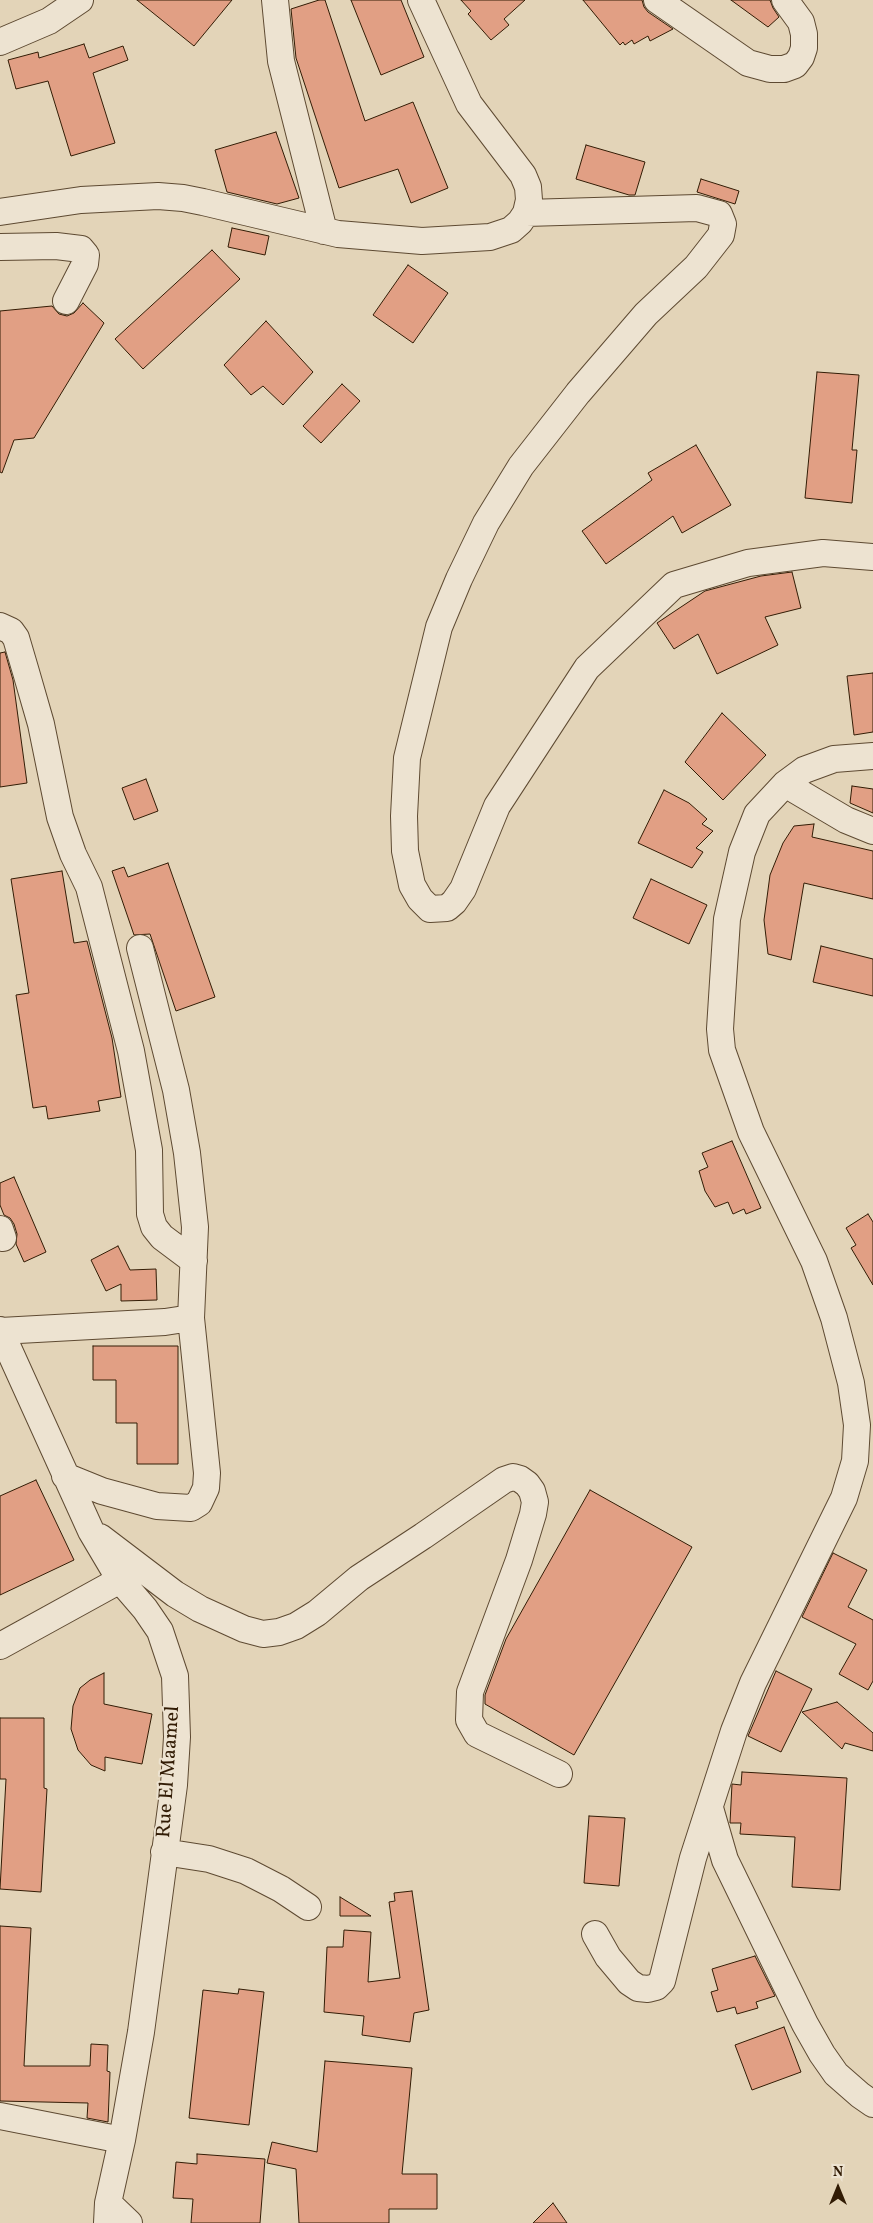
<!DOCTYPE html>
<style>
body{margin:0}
#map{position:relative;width:873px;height:2223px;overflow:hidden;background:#e3d4b8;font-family:Vollkorn,serif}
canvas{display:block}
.north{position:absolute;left:813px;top:2163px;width:50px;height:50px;-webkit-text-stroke:4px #ede3d1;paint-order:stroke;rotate:0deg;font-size:14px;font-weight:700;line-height:20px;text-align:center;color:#321c05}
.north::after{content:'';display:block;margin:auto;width:18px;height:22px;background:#321c05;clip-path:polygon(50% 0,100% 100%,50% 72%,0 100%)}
</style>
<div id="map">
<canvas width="873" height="2223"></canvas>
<div class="north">N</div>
</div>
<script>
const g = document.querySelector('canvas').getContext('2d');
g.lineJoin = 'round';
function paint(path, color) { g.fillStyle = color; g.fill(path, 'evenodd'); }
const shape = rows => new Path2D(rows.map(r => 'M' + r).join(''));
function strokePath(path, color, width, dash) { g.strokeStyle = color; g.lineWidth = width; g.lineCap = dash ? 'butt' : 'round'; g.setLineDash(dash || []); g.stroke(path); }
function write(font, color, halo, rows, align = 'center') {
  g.font = font + ' Vollkorn,serif'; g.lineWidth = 4; g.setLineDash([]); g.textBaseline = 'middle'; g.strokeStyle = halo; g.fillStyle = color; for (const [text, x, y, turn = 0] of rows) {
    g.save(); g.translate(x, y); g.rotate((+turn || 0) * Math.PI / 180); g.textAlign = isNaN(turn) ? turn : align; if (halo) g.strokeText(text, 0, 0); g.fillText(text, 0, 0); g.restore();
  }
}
const building = shape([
 [137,0,232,0,194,46,137,0],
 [319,0,325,0,365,121,413,102,448,188,411,203,398,169,339,188,296,58,291,9,319,0],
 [351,0,401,0,424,57,381,75,351,0],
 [461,0,525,0,504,19,509,25,491,40,468,14,471,11,461,0],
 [583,0,642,0,644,7,648,12,673,29,650,41,648,36,634,44,632,40,625,45,623,42,620,45,583,0],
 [731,0,770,0,773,8,779,17,768,27,731,0],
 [84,44,89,58,123,46,128,60,93,73,115,143,71,156,48,81,16,89,8,60,38,52,39,58,84,44],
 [276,132,299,198,277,204,227,192,215,150,276,132],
 [586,145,645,162,635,195,629,195,576,179,586,145],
 [701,179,739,191,735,204,697,192,701,179],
 [232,228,269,236,265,255,228,247,232,228],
 [212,250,240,279,143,369,115,339,212,250],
 [408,265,448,293,413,343,373,315,408,265],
 [83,303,104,323,34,438,14,440,2,473,0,472,0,311,52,306,59,314,67,316,74,313,83,303],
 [266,321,313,372,283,405,263,386,251,395,224,365,266,321],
 [817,372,859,375,852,450,857,450,852,503,805,498,817,372],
 [342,384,360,401,321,443,303,426,342,384],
 [696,445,731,505,682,533,673,516,606,564,582,531,652,480,648,473,696,445],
 [792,572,801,608,765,617,778,645,717,674,698,634,674,649,657,623,705,591,761,576,792,572],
 [5,652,13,680,27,783,0,787,0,653,5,652],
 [873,673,873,732,854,735,847,676,873,673],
 [722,713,766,755,723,800,685,762,722,713],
 [146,779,158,811,134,820,122,788,146,779],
 [852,786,873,789,873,813,850,803,852,786],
 [664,790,689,803,707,819,702,824,713,831,696,848,703,852,692,868,638,843,664,790],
 [814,824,812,837,873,851,873,899,804,883,791,960,768,954,764,920,770,875,783,843,794,826,814,824],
 [168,863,215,997,176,1011,150,934,134,935,112,871,124,867,128,877,168,863],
 [62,871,74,943,87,941,112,1038,121,1097,98,1101,100,1111,48,1119,46,1106,33,1108,16,995,29,993,11,879,62,871],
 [651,879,707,905,689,944,633,918,651,879],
 [821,946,873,959,873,996,813,982,821,946],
 [732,1141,761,1208,746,1214,744,1209,733,1214,728,1202,715,1207,705,1191,699,1171,708,1167,702,1153,732,1141],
 [14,1177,46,1252,24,1262,16,1244,17,1234,14,1224,10,1218,4,1215,0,1205,0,1183,14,1177],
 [868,1214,873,1222,873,1285,851,1248,856,1245,846,1228,868,1214],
 [118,1246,130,1270,156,1269,157,1300,121,1301,121,1284,106,1291,91,1260,118,1246],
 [93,1346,178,1346,178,1464,137,1464,137,1423,116,1423,116,1380,93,1380,93,1346],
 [36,1480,74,1560,0,1595,0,1496,36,1480],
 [590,1490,692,1547,574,1755,485,1704,485,1695,506,1639,590,1490],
 [833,1553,867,1570,848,1607,873,1620,873,1681,868,1690,839,1674,856,1644,802,1617,833,1553],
 [776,1671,812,1689,781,1752,748,1736,776,1671],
 [104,1673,104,1704,152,1714,142,1764,105,1757,105,1771,91,1765,78,1750,71,1729,73,1706,80,1688,90,1680,104,1673],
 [837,1702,873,1733,873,1751,845,1743,842,1749,802,1712,837,1702],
 [0,1718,44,1718,44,1788,47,1789,41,1892,0,1889,6,1779,0,1779,0,1718],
 [742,1772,847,1778,840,1890,792,1887,795,1837,740,1834,741,1823,730,1823,732,1784,741,1785,742,1772],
 [589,1816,625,1818,619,1886,584,1883,589,1816],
 [412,1891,429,2010,414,2013,410,2042,362,2035,364,2016,324,2012,327,1947,343,1947,344,1930,371,1932,368,1982,400,1978,389,1902,395,1901,394,1893,412,1891],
 [340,1897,371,1916,340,1916,340,1897],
 [0,1926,31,1928,24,2066,90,2066,91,2044,108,2045,107,2071,110,2072,108,2122,87,2118,88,2103,0,2101,0,1926],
 [755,1956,775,1996,756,2002,758,2008,737,2014,735,2007,717,2012,711,1992,718,1990,712,1969,755,1956],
 [239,1989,264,1992,249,2125,189,2118,203,1990,238,1994,239,1989],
 [784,2027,801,2072,752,2090,735,2045,784,2027],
 [325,2061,412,2068,402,2174,437,2174,437,2209,389,2209,389,2223,299,2223,296,2169,267,2163,272,2142,317,2152,325,2061],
 [197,2154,265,2159,260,2223,191,2223,193,2199,173,2198,176,2162,197,2164,197,2154],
 [553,2203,567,2223,533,2223,553,2203]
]);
paint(building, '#e19f84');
strokePath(building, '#321c05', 1);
const minor = shape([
 [275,0,281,61,324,231],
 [657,0,748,63,770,69,784,69,795,65,801,57,804,48,804,34,801,22,785,0],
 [0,42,49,21,80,0],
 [0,212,81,200,158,196,183,198,203,202,338,234,422,241,490,237,511,230,520,222,526,213,529,200,528,187,523,175,469,104,421,0],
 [526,213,697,208,719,214,723,224,721,235,696,267,646,314,578,393,521,466,486,523,459,579,439,627,407,758,404,816,405,851,412,885,420,899,430,909,447,908,454,902,463,889,497,806,587,668,674,585,748,563,823,553,873,557],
 [0,247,56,246,81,249,86,255,85,264,66,301],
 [0,626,11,631,16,638,26,672,41,724,60,817,73,854,89,887,131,1051,149,1150,150,1214,154,1227,162,1237,194,1261],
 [785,784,846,820,873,831],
 [0,1229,3,1238],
 [0,1330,91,1531,120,1580,145,1609,160,1631,175,1676,177,1737,174,1785,141,2032,122,2140,108,2203,107,2223],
 [0,1331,165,1322,191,1318,195,1227,187,1153,176,1090,140,948],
 [65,1476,102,1491,157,1506,191,1508,199,1503,206,1488,207,1473,191,1318],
 [100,1537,175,1594,200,1609,244,1629,263,1634,279,1632,296,1626,317,1613,359,1578,423,1536,504,1480,513,1477,520,1479,527,1484,532,1491,535,1502,533,1514,519,1560,470,1692,469,1720,477,1734,559,1774],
 [0,1646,120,1580],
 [710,1808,725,1860,805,2024,822,2054,836,2074,860,2095,873,2104],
 [164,1852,209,1859,246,1871,281,1889,308,1907],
 [595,1934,608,1957,629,1982,638,1988,648,1989,656,1987,662,1981,693,1858,734,1731,753,1683,844,1498,855,1461,857,1425,851,1383,834,1318,814,1261,751,1132,722,1050,720,1029,727,919,742,852,757,814,785,784,804,770,834,759,873,756],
 [0,2116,122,2140],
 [108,2203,129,2223]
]);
strokePath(minor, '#5e4a32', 28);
strokePath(minor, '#ede3d1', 26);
write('20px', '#321c05', '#ede3d1', [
 ["Rue El Maamel",170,1772,-86]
]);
</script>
